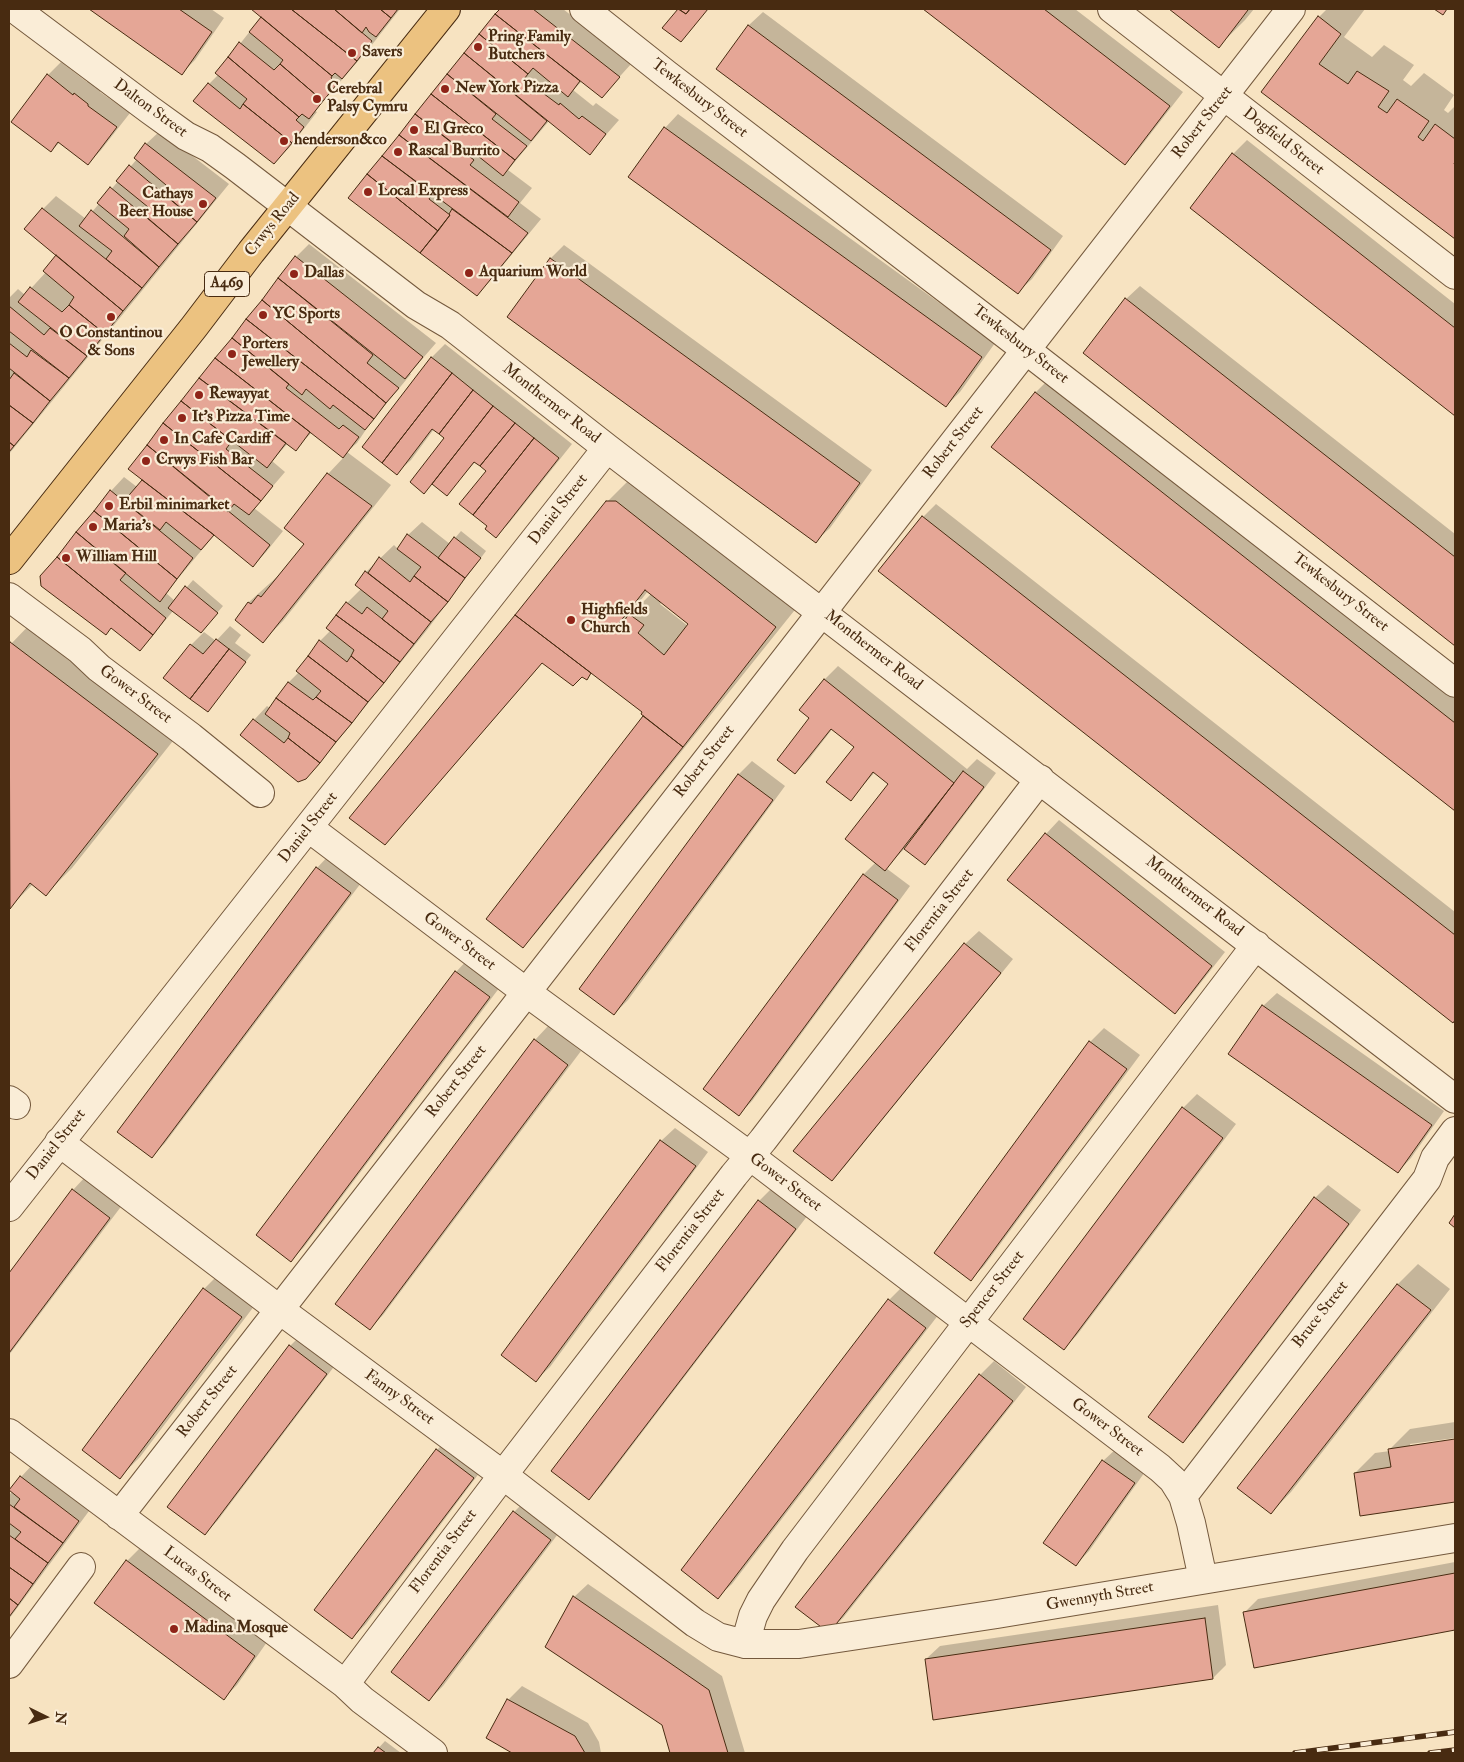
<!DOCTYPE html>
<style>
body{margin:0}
#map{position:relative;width:1464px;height:1762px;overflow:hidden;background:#f7e3c1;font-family:"IM FELL Double Pica",serif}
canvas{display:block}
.frame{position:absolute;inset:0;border:10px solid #482b11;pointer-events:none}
.north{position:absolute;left:20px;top:1692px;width:50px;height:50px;-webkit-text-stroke:4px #faedd7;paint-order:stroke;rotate:94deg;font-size:14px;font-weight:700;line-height:20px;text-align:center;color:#482b11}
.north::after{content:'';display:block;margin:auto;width:18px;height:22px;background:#482b11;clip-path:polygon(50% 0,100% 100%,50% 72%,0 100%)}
</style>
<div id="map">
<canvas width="1464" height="1762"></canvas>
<div class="frame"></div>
<div class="north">N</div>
</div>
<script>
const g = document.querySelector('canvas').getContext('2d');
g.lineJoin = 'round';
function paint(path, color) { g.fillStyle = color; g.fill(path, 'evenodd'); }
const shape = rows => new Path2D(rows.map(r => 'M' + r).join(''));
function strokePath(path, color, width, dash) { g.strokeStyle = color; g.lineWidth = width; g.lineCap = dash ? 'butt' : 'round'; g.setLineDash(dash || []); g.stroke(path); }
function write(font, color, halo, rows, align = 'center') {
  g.font = font + ' "IM FELL Double Pica",serif'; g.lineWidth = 4.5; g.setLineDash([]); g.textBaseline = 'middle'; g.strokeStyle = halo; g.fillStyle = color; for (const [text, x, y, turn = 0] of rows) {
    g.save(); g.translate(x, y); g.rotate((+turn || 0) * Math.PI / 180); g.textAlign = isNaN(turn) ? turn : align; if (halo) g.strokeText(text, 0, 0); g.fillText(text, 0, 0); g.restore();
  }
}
paint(shape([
 [91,9,211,9,224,18,195,60,182,73],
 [253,9,400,9,371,46,315,111,317,112,288,149,274,162,209,84,219,74,217,73,262,16],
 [502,9,563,9,632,63,602,96,582,81,573,90,593,106,596,103,619,120,590,153,549,121,508,170,532,188,520,203,541,219,490,281,477,294,350,197],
 [925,9,1075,9,1183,92,1138,150,1124,164],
 [1171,9,1254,9,1245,20,1219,46],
 [1327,9,1365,9,1344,37,1372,57,1384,45,1414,65,1403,80,1411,86,1424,73,1454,95,1444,110,1448,113,1455,106,1455,237,1263,92,1319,17],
 [763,12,1063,236,1032,279,1018,292,718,68,749,25],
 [61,62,87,82,88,80,101,90,100,92,130,113,101,150,88,164,60,142,51,151,48,75],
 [678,114,995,343,960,392,946,406,629,177,665,128],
 [160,131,229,184,9,454,9,298,18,289,25,295,46,272,57,254,43,209,56,196,86,219,137,159,146,144],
 [1247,140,1455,304,1455,415,1192,207,1233,154],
 [309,244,436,343,410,373,411,374,371,422,357,443,347,452,391,485,283,621,263,641,236,620,249,602,279,575,306,544,286,528,328,474,344,457,312,432,296,449,288,443,272,461,285,472,254,508,283,531,266,552,253,566,215,534,166,593,175,601,193,580,223,606,207,625,173,611,153,635,140,649,41,576,111,491,124,477,137,487,143,479,129,469,296,257],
 [564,245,872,470,830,528,816,541,508,317,551,258],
 [1140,286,1455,534,1455,645,1084,353,1126,299],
 [445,344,572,444,509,523,496,536,488,526,488,471,476,461,447,494,433,483,424,492,446,438,434,429,411,460,397,473,363,447,432,357],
 [1049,379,1455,699,1455,810,993,447,1035,393],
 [634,475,802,601,536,933,522,947,487,919,645,716,644,712,592,673,586,678,543,662,398,830,385,844,607,502],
 [648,591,651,594,643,602,641,600],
 [662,602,690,624,688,626,660,604],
 [936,504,1455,912,1455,1019,1453,1021,923,517],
 [422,522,450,544,461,531,486,551,427,630,319,764,305,778,254,720,267,706,270,708,289,682,299,672,320,641,331,630,347,603,362,588,366,572,394,545,398,549,408,535],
 [37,617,184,727,72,868,46,894,33,884,10,907,9,646],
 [230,626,241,635,235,643,251,655,208,710,191,645,204,632,216,641],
 [838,666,967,769,977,759,996,773,938,850,925,863,905,848,886,868,910,886,752,1101,739,1114,863,875,876,862,890,784,875,772,850,800,856,747,833,728,809,759,795,773,811,718,800,710,825,679],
 [752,761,785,786,628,1000,614,1014,580,989,739,774],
 [1059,820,1225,952,1188,999,1175,1012,1046,834],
 [330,854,364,879,165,1143,152,1156,317,868],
 [979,931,1013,959,845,1166,832,1180,965,944],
 [469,958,503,983,304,1247,291,1260,258,1235,456,972],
 [1277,993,1444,1111,1411,1158,1398,1172,1263,1006],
 [548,1026,581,1051,383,1315,370,1328,337,1303,535,1040],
 [1104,1028,1140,1055,984,1266,971,1279,935,1253,1090,1042],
 [1197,1094,1236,1124,1077,1335,1064,1348,1025,1319,1183,1108],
 [675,1128,708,1152,550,1367,536,1380,661,1141],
 [86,1176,123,1204,9,1355,9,1275,73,1190],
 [1328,1185,1361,1210,1196,1428,1183,1442,1315,1198],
 [772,1188,808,1215,602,1485,589,1499,759,1201],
 [1418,1264,1450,1289,1291,1492,1271,1513,1239,1487,1398,1284],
 [224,1269,261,1297,140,1457,120,1477,204,1289],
 [902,1287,939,1314,732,1584,718,1597,889,1300],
 [303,1333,339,1360,218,1520,205,1534,290,1346],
 [994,1361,1026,1387,843,1618,829,1631,797,1606,980,1375],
 [1455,1422,1455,1438,1410,1444,1410,1447,1455,1440,1455,1501,1361,1515,1355,1473,1375,1453,1390,1451,1390,1449,1410,1429],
 [450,1436,486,1464,366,1624,352,1638,437,1450],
 [1117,1448,1147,1469,1089,1551,1076,1565,1103,1461],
 [34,1463,92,1507,9,1619,9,1495,13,1491,21,1477],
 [528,1498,564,1526,443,1686,429,1700,393,1672,514,1512],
 [140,1548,267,1642,237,1685,224,1698,127,1561],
 [1455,1562,1455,1629,1255,1666,1245,1612,1258,1599],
 [588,1584,722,1676,745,1753,671,1753,663,1725,574,1597],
 [1218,1605,1226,1665,1213,1678,926,1659,940,1646],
 [522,1686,588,1723,599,1742,601,1753,514,1753,487,1738,508,1700],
 [385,1741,401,1753,374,1753]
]), '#0003');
const building = shape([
 [89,9,179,9,212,32,182,75,89,9],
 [251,9,291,9,357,61,342,79,335,73,332,76,251,9],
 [291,9,334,9,372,41,357,61,291,9],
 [334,9,380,9,391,18,376,37,369,32,366,27,362,33,334,9],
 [380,9,398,9,391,18,380,9],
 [500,9,533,9,620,77,602,98,495,14,500,9],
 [678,9,686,14,690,9,708,9,681,42,662,28,678,9],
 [679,9,690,9,686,14,679,9],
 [923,9,1044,9,1170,106,1125,165,923,9],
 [1169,9,1247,9,1248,10,1219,48,1169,9],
 [1434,9,1447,9,1443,15,1434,9],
 [495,14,580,81,568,97,533,68,528,74,479,34,495,14],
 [1318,16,1341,34,1319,64,1348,84,1357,71,1389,91,1378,107,1387,113,1397,99,1429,121,1418,137,1423,141,1435,124,1455,139,1455,161,1454,164,1455,165,1455,239,1261,92,1318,16],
 [261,17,332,76,331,78,337,84,323,101,280,64,283,60,249,32,261,17],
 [748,25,1051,250,1018,294,716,69,748,25],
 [479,34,528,74,524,79,559,105,560,103,579,119,582,116,606,134,590,155,464,53,479,34],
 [239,42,274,70,280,64,323,101,309,119,302,114,299,117,228,57,239,42],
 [464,53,547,121,531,141,447,74,464,53],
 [228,57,299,117,296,120,304,127,292,143,243,104,247,99,215,73,228,57],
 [47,74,73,95,74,93,88,104,88,106,117,127,88,165,58,142,51,152,11,122,47,74],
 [447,74,496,114,492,119,527,146,515,160,431,94,447,74],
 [208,83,240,109,243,104,292,143,274,164,193,101,208,83],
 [431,94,515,160,503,176,473,152,470,156,415,114,431,94],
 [415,114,474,160,470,165,519,202,508,217,399,135,415,114],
 [664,127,982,357,946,407,628,177,664,127],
 [399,135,528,233,512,253,382,156,399,135],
 [145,143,216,198,197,222,161,191,166,185,134,158,145,143],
 [1232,153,1455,328,1455,416,1190,208,1232,153],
 [382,156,432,194,429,199,450,215,438,231,367,174,382,156],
 [129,165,197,222,178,244,143,214,148,207,116,181,129,165],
 [367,174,438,231,420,253,348,198,367,174],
 [110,187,178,244,159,267,124,236,129,229,97,203,110,187],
 [42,208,142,288,123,311,24,229,42,208],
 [452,209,512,253,477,296,420,253,450,215,449,214,452,209],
 [91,210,159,267,142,288,106,259,112,251,79,226,91,210],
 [56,255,123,311,105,334,69,305,74,297,43,271,56,255],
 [295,256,423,357,405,379,278,278,295,256],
 [550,258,860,483,816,543,507,317,550,258],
 [278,278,373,355,367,363,399,388,386,403,262,300,278,278],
 [30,287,62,312,69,305,105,334,87,356,18,302,30,287],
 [1125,298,1455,557,1455,646,1083,353,1125,298],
 [262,300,386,403,374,419,246,319,262,300],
 [9,306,44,335,50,328,87,356,69,378,9,331,9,306],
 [246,319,374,419,365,430,333,405,330,409,306,389,302,395,232,338,246,319],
 [232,338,289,384,286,388,339,429,343,425,359,437,343,458,215,358,232,338],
 [9,343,27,357,31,350,69,378,50,401,9,368,9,343],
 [431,357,452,373,382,463,362,447,431,357],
 [215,358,310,432,296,451,199,378,215,358],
 [14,373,50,401,33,423,9,405,9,380,14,373],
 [452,373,473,390,439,434,432,429,397,475,382,463,452,373],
 [199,378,286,443,267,468,181,401,199,378],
 [473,390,493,406,424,494,410,482,444,438,439,434,473,390],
 [1035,392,1455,723,1455,811,991,447,1035,392],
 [181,401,232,441,226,449,273,486,261,501,163,423,181,401],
 [9,405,33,423,14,446,9,442,9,405],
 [493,406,515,423,480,466,474,462,447,496,432,484,493,406],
 [163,423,261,501,249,515,234,504,228,512,147,445,163,423],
 [515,423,534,438,473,515,459,504,486,471,480,466,515,423],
 [534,438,559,458,496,538,485,529,487,526,473,515,534,438],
 [9,442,14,446,9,452,9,442],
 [147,445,270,545,253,567,214,535,128,469,147,445],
 [327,473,372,506,263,643,235,620,248,602,251,604,258,595,261,597,304,544,284,528,327,473],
 [142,480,214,535,201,550,166,522,160,530,124,501,142,480],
 [110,490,193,558,177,579,94,511,110,490],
 [606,501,616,501,776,627,683,747,641,714,642,712,515,615,606,501],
 [645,590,688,624,664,655,638,633,644,625,629,614,618,629,616,627,645,590],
 [94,511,177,579,160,602,76,532,94,511],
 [922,516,1455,935,1455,1020,1453,1023,878,571,922,516],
 [76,532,126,573,120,580,166,618,153,635,57,557,76,532],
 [407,534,465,578,448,602,414,576,421,567,397,549,407,534],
 [454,537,481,558,465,578,438,558,454,537],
 [57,557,153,635,140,651,111,628,106,635,41,586,40,576,57,557],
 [379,557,410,582,414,576,448,602,431,622,368,573,379,557],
 [365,571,431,622,414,644,382,619,388,611,355,585,365,571],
 [185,586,218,613,201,633,168,608,185,586],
 [346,602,362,614,367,607,414,644,400,662,336,615,346,602],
 [336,615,400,662,384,683,351,656,354,650,326,628,336,615],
 [515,615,591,673,587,680,582,677,573,686,542,663,385,845,349,818,515,615],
 [216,639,229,649,190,699,163,678,190,644,203,654,216,639],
 [319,640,347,662,351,656,384,683,368,702,308,656,319,640],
 [10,642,158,754,46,896,30,883,10,909,9,644,10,642],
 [229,649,246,662,208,712,190,699,229,649],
 [308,656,368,702,352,723,316,697,321,691,296,671,308,656],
 [824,679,954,783,885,871,845,839,888,784,873,772,851,801,826,782,854,747,831,729,795,774,777,760,809,718,799,710,824,679],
 [288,682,313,700,316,697,352,723,336,742,276,698,288,682],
 [276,698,336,742,320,763,288,738,290,733,265,714,276,698],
 [643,716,683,747,523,948,486,919,643,716],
 [253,719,284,743,288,738,320,763,306,779,298,782,240,735,253,719],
 [963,771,984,787,925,865,904,849,963,771],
 [738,774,773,800,614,1015,579,989,738,774],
 [1045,833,1212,966,1175,1014,1007,880,1045,833],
 [316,867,351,893,152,1158,117,1132,316,867],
 [863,874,898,900,739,1116,703,1089,863,874],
 [964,943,1001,973,832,1181,793,1151,964,943],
 [455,971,490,997,291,1262,256,1235,455,971],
 [1262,1005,1432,1125,1398,1173,1228,1054,1262,1005],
 [534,1039,568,1065,370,1330,335,1304,534,1039],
 [1089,1041,1127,1069,971,1281,934,1253,1089,1041],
 [1182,1107,1223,1138,1064,1350,1023,1319,1182,1107],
 [660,1140,696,1166,536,1382,501,1355,660,1140],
 [72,1189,110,1218,9,1353,9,1273,72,1189],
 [1314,1197,1349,1224,1183,1443,1148,1417,1314,1197],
 [758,1200,796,1229,589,1500,551,1471,758,1200],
 [1455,1214,1455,1228,1449,1223,1455,1214],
 [1397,1284,1431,1310,1271,1514,1237,1488,1397,1284],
 [203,1288,242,1317,120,1479,82,1450,203,1288],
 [888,1299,926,1328,718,1599,681,1570,888,1299],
 [289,1345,327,1374,205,1535,167,1507,289,1345],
 [979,1374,1013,1401,829,1633,795,1607,979,1374],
 [1455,1439,1455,1502,1360,1516,1354,1473,1391,1467,1388,1449,1455,1439],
 [436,1449,474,1478,352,1639,314,1610,436,1449],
 [1102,1460,1135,1483,1076,1566,1043,1543,1102,1460],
 [20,1476,79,1521,63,1543,14,1507,20,1499,9,1490,20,1476],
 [9,1504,63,1543,48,1563,15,1539,21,1532,9,1523,9,1504],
 [513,1511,551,1540,429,1701,391,1672,513,1511],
 [9,1535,48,1563,33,1584,9,1567,9,1535],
 [126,1560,255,1656,224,1700,94,1603,126,1560],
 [9,1567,33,1584,18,1605,9,1598,9,1567],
 [1455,1573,1455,1630,1254,1668,1243,1612,1455,1573],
 [573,1596,709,1690,728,1753,670,1753,662,1725,545,1647,573,1596],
 [9,1598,18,1605,9,1617,9,1598],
 [1205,1618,1213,1679,933,1720,925,1659,1205,1618],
 [507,1699,575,1736,585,1753,512,1753,486,1738,507,1699],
 [378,1747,386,1753,373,1753,378,1747]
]);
paint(building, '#e5a696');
strokePath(building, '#482b11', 1);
const minor = shape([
 [15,9,150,110,186,136,210,148,235,166,416,305,450,325,607,448,1455,1099],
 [584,9,666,74,1026,350,1455,683],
 [1112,9,1455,275],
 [9,597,80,650,99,668,191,737,260,793],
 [309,828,526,992,750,1156,1160,1468,1173,1480,1183,1496,1191,1523,1203,1579],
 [9,1100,16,1105],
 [59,1142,280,1310,503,1475,695,1623,718,1637,745,1644,799,1644,997,1614,1455,1538],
 [9,1207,607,448],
 [9,1433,345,1684,362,1700,433,1753],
 [1183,1496,1427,1179,1435,1158,1455,1131],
 [119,1516,1291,9],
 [745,1644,753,1616,761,1600,795,1550,1256,945],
 [9,1664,81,1567],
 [345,1684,503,1475,734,1175,763,1140,1040,779]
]);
const major = shape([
 [9,560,194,327,251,252,446,9]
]);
strokePath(minor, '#74593d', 30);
strokePath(major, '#482b11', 30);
strokePath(minor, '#faedd7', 28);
strokePath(major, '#ecc280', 28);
const rail = shape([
 [1295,1753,1455,1732],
 [1430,1753,1455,1750]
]);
strokePath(rail, '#482b11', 5.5);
strokePath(rail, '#faedd7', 4, [11]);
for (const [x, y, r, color] of [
 [478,47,5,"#8f2418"],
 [352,53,5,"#8f2418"],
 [445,89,5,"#8f2418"],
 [317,99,5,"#8f2418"],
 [414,130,5,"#8f2418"],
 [284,141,5,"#8f2418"],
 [398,152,5,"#8f2418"],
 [368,192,5,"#8f2418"],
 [203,204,5,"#8f2418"],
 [469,273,5,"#8f2418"],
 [294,274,5,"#8f2418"],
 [263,315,5,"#8f2418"],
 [111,317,5,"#8f2418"],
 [232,354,5,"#8f2418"],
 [199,395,5,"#8f2418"],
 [182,418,5,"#8f2418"],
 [164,440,5,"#8f2418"],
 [146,461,5,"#8f2418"],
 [109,506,5,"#8f2418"],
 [93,527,5,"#8f2418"],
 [66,558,5,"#8f2418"],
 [571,620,5,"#8f2418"],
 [174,1629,5,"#8f2418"]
]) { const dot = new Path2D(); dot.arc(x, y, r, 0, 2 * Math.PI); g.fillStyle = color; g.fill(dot); strokePath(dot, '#faedd7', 2); }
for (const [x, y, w] of [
 [227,284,45]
]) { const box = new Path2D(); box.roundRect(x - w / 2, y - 12.5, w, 25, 4); g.fillStyle = '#faedd7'; g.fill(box); strokePath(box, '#482b11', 1); }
write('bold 15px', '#482b11', null, [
 ["A469",227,284]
]);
write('bold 16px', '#482b11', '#faedd7', [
 ["Pring Family",488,38],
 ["Butchers",488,56],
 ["Savers",362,53],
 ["New York Pizza",455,89],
 ["Cerebral",327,90],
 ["Palsy Cymru",327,108],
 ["El Greco",424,130],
 ["henderson&co",294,141],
 ["Rascal Burrito",408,152],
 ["Local Express",378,192],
 ["Cathays",193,195,"right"],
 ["Beer House",193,213,"right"],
 ["Aquarium World",479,273],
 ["Dallas",304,274],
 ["YC Sports",273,315],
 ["O Constantinou",111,334,"center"],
 ["& Sons",111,352,"center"],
 ["Porters",242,345],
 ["Jewellery",242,363],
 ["Rewayyat",209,395],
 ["It's Pizza Time",192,418],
 ["In Cafe Cardiff",174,440],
 ["Crwys Fish Bar",156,461],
 ["Erbil minimarket",119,506],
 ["Maria's",103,527],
 ["William Hill",76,558],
 ["Highfields",581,611],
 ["Church",581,629],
 ["Madina Mosque",184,1629]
], 'left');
write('16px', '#482b11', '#faedd7', [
 ["Tewkesbury Street",699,99,38],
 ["Dalton Street",150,109,36],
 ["Robert Street",1203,123,-52],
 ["Dogfield Street",1283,142,38],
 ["Crwys Road",273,225,-51],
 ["Tewkesbury Street",1020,345,38],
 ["Monthermer Road",551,404,38],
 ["Robert Street",954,443,-52],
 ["Daniel Street",559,510,-52],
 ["Tewkesbury Street",1340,593,38],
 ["Monthermer Road",873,651,38],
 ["Gower Street",135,695,37],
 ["Robert Street",705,762,-52],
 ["Daniel Street",309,828,-52],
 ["Monthermer Road",1194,897,38],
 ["Florentia Street",940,911,-52],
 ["Gower Street",459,942,37],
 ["Robert Street",457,1082,-52],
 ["Daniel Street",57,1145,-52],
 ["Gower Street",785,1183,37],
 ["Florentia Street",691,1231,-52],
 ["Spencer Street",993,1290,-52],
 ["Bruce Street",1321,1315,-52],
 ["Fanny Street",399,1398,36],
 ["Robert Street",208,1402,-52],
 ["Gower Street",1107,1428,37],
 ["Florentia Street",444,1552,-53],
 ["Lucas Street",197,1575,37],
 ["Gwennyth Street",1100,1597,-10]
]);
</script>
